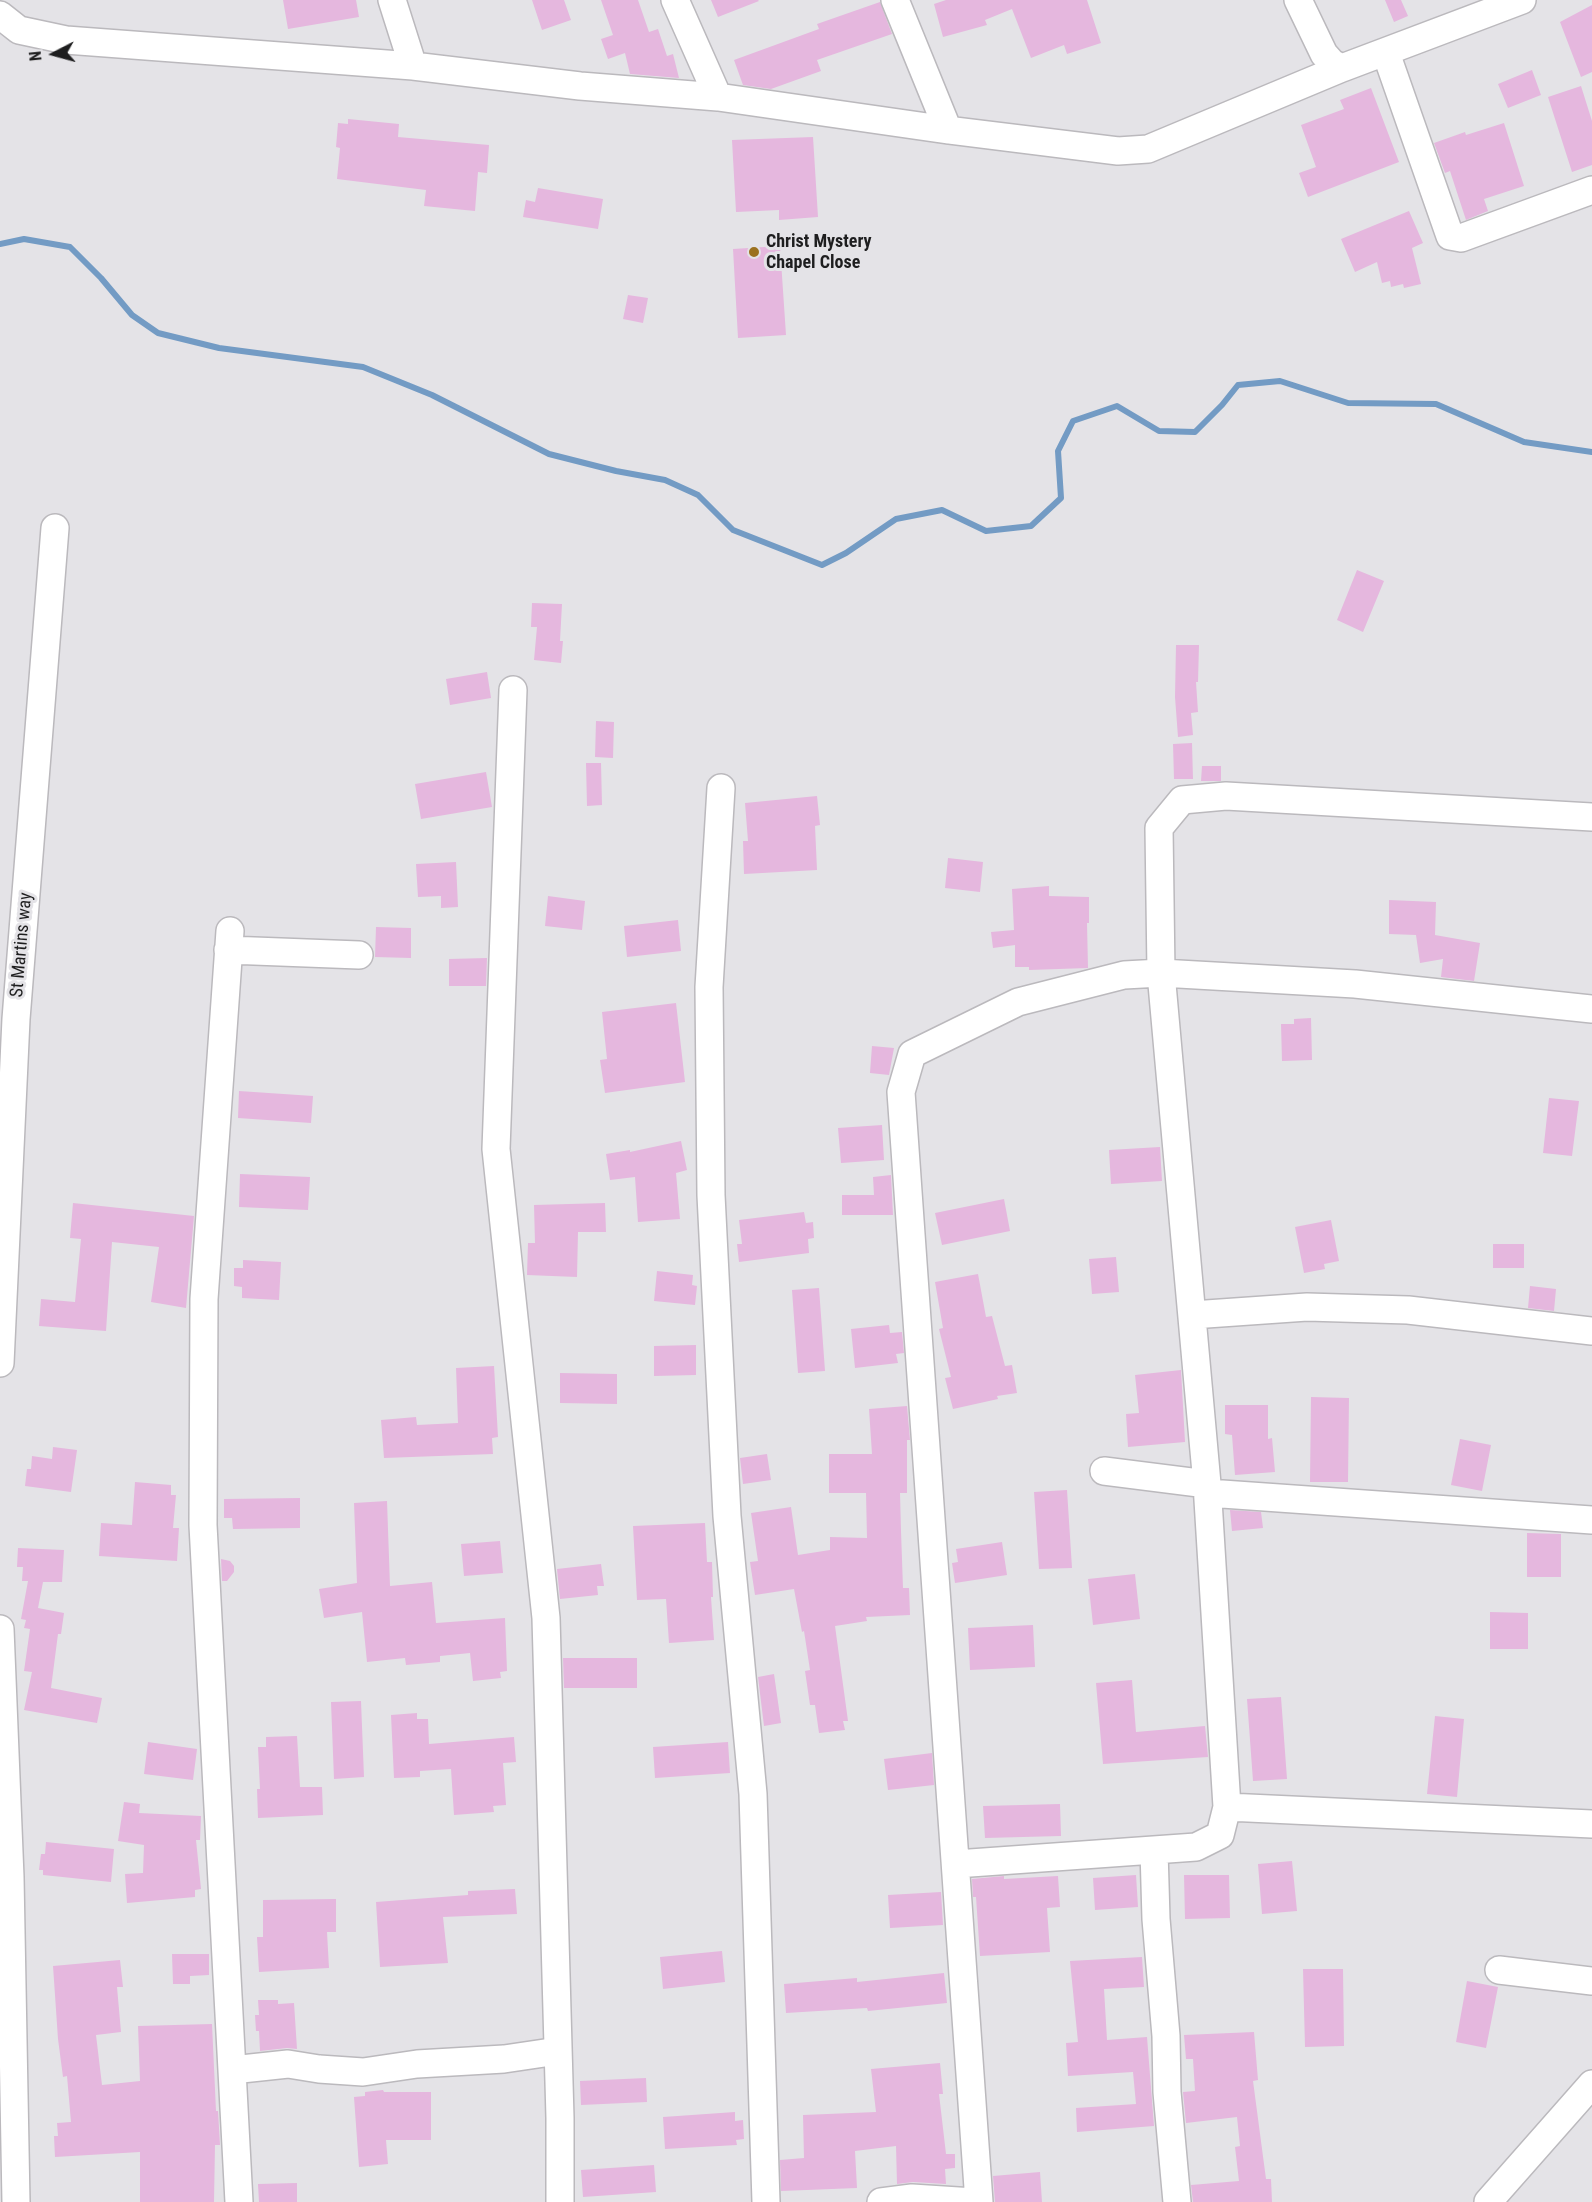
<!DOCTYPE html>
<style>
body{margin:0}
#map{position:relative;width:1592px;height:2202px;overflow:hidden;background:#e4e3e7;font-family:"Roboto Condensed",sans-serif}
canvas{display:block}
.north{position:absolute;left:24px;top:24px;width:60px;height:60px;-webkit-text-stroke:4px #e4e3e7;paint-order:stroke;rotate:264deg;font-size:16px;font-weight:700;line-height:24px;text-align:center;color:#1e1e1f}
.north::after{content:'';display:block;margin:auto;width:21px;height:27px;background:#1e1e1f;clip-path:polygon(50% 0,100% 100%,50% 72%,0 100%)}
</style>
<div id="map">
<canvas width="1592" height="2202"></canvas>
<div class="north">N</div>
</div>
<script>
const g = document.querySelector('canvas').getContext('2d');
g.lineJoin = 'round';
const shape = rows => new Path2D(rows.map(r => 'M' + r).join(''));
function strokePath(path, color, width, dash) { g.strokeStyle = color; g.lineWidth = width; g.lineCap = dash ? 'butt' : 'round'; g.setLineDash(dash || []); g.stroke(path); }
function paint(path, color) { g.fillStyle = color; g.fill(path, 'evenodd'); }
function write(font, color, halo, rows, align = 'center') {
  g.font = font + ' "Roboto Condensed",sans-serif'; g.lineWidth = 6; g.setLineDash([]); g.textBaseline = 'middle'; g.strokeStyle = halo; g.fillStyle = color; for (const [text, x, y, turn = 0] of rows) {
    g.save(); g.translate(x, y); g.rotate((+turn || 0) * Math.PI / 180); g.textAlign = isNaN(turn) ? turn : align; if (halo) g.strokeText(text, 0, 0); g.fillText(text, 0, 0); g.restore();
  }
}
strokePath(shape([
 [0,244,24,239,70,247,101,278,132,315,158,333,219,348,363,367,432,395,549,454,616,471,665,480,698,495,733,530,822,565,846,553,896,519,942,510,986,531,1031,526,1061,498,1058,451,1073,421,1117,406,1159,431,1195,432,1222,405,1238,385,1280,381,1348,403,1436,404,1524,442,1592,452]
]), '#739bc4', 6);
paint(shape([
 [283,0,356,0,359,17,288,29],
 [532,0,564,0,571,20,542,30],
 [601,0,638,0,649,32,658,29,667,56,673,54,679,78,630,74,625,53,608,59,601,39,613,35],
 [711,0,758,0,759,1,718,17],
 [946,0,1087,0,1101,43,1067,54,1064,45,1031,58,1012,9,985,20,987,25,943,37,934,4],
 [1385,0,1401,0,1408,16,1394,22],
 [880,2,892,34,817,60,821,71,771,89,743,85,734,60,819,29,817,24],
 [1592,5,1592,72,1581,77,1560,22],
 [1532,70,1541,95,1508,108,1498,84],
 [1581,86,1592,121,1592,165,1572,172,1548,97],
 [1371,88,1399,162,1308,197,1299,173,1316,167,1301,125,1344,109,1340,100],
 [348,119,399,124,398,137,489,145,487,173,478,172,475,211,424,206,426,190,337,179,340,148,336,147,338,123,348,124],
 [1504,123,1524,186,1484,199,1488,211,1466,220,1450,171,1445,173,1434,143,1465,132,1466,135],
 [813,137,818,217,779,220,779,210,736,212,732,140],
 [538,188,603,199,598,229,523,217,526,200,535,202],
 [1409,211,1423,243,1412,248,1421,284,1404,288,1403,284,1391,287,1390,281,1382,283,1377,262,1355,272,1341,239],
 [780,246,786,335,738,338,733,249],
 [628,295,648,298,643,323,623,319],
 [1357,570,1384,581,1363,632,1337,620],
 [532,603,562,604,560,641,563,641,561,663,534,660,537,627,531,627],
 [1176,645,1199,645,1198,682,1196,682,1198,712,1191,713,1193,735,1178,737,1175,697],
 [487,672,491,698,450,705,446,679],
 [596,721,614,722,613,758,595,757],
 [1192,743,1193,779,1174,779,1173,744],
 [586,763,601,763,602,805,587,806],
 [1202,766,1221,766,1221,781,1201,781],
 [486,772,492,807,421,819,415,784],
 [817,796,820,825,815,826,817,870,744,874,743,841,748,841,745,803],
 [948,858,983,862,980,892,945,888],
 [456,862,458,907,441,908,441,896,418,897,416,864],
 [1049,886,1049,896,1089,897,1089,923,1087,923,1088,968,1029,970,1029,967,1015,967,1015,945,993,948,991,932,1014,930,1012,889],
 [548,896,585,901,582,930,545,926],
 [1389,900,1436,902,1435,935,1480,943,1474,981,1441,977,1443,959,1420,963,1416,935,1389,934],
 [678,920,681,951,627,957,624,926],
 [376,927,411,928,411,958,375,957],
 [487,958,486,986,449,986,449,959],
 [676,1003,685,1082,605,1093,600,1060,607,1059,602,1012],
 [1311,1018,1312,1060,1282,1061,1281,1024,1294,1024,1294,1019],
 [872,1046,894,1048,889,1075,870,1073],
 [239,1091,313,1096,311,1123,238,1118],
 [1549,1098,1579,1101,1572,1156,1543,1153],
 [882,1125,884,1160,841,1163,838,1128],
 [681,1141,687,1170,676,1173,680,1219,638,1222,635,1177,610,1180,606,1154,630,1150,630,1152],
 [1160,1147,1162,1181,1111,1184,1109,1150],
 [240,1174,310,1177,308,1210,239,1207],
 [891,1175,893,1215,842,1215,842,1195,874,1195,873,1177],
 [1004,1199,1010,1231,942,1245,935,1213],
 [73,1203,194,1216,186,1308,151,1302,159,1247,112,1242,106,1331,39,1326,41,1299,75,1302,81,1239,70,1238],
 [605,1203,606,1232,578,1232,577,1277,527,1275,528,1243,535,1243,534,1205],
 [804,1212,806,1223,813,1222,814,1238,808,1239,809,1253,739,1262,737,1244,742,1244,739,1220],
 [1331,1220,1339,1261,1324,1264,1325,1269,1304,1273,1295,1227],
 [1493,1244,1524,1244,1524,1268,1493,1268],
 [1116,1257,1119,1292,1092,1294,1089,1259],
 [243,1260,281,1262,279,1300,242,1298,242,1287,234,1286,234,1268,243,1268],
 [657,1271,693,1275,692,1285,697,1286,695,1305,654,1301],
 [978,1274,986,1317,992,1316,1005,1366,1012,1365,1017,1393,997,1396,998,1399,953,1409,945,1378,951,1377,939,1329,943,1328,935,1282],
 [1530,1286,1556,1289,1554,1311,1528,1308],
 [819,1288,825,1371,798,1373,792,1290],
 [889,1325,890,1333,902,1332,904,1353,896,1354,898,1363,855,1368,851,1329],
 [696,1345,696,1375,654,1376,654,1346],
 [494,1366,498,1437,492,1438,493,1454,384,1458,381,1420,416,1417,417,1425,458,1423,456,1368],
 [1181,1370,1185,1442,1128,1447,1126,1414,1139,1413,1135,1375],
 [560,1373,617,1374,617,1404,560,1403],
 [1311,1397,1349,1398,1348,1482,1310,1482],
 [1225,1405,1268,1405,1268,1439,1272,1438,1275,1472,1235,1475,1232,1435,1225,1434],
 [907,1406,910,1440,907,1440,907,1493,900,1493,901,1531,903,1588,909,1588,910,1615,866,1617,867,1621,835,1626,848,1721,843,1721,845,1730,819,1733,815,1705,810,1705,805,1671,810,1670,804,1631,802,1632,794,1589,755,1595,750,1562,758,1561,751,1513,791,1507,798,1555,830,1550,830,1537,867,1538,866,1493,829,1493,829,1454,872,1454,869,1409],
 [1460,1439,1491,1445,1482,1491,1451,1485],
 [53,1447,77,1450,71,1492,25,1486,27,1469,31,1469,32,1456,52,1459],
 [767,1454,771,1480,743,1484,740,1458],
 [135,1482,171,1485,171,1495,176,1495,173,1528,179,1528,177,1561,99,1556,101,1523,132,1525],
 [1067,1490,1072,1568,1039,1569,1034,1492],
 [300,1498,300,1528,233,1529,232,1518,224,1518,224,1499],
 [387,1501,390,1586,432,1582,436,1623,505,1618,507,1671,500,1672,501,1678,473,1681,470,1653,440,1656,440,1662,406,1665,405,1658,367,1662,362,1612,324,1618,319,1589,357,1583,354,1503],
 [1230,1510,1261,1512,1263,1528,1232,1531],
 [705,1523,707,1562,712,1562,713,1597,711,1597,714,1640,669,1643,666,1599,637,1600,633,1526],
 [1527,1533,1561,1534,1561,1577,1527,1577],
 [500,1541,503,1573,464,1576,461,1544],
 [1002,1542,1007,1575,955,1583,952,1563,958,1562,956,1549],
 [18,1548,64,1550,62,1582,43,1582,38,1608,64,1613,61,1634,58,1634,51,1688,102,1698,97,1723,24,1710,32,1672,24,1671,30,1629,24,1628,26,1620,21,1619,28,1581,22,1581,23,1567,17,1567],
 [221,1559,230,1561,234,1566,234,1572,227,1581,222,1581],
 [601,1564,604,1586,597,1586,598,1595,560,1599,557,1569],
 [1135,1574,1140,1619,1093,1625,1088,1579],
 [1490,1612,1528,1613,1528,1649,1490,1649],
 [1033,1625,1035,1667,970,1670,968,1628],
 [563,1658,637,1658,637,1688,564,1688],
 [774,1674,781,1723,764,1726,758,1677],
 [1132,1680,1136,1732,1205,1726,1208,1757,1103,1764,1096,1683],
 [1281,1697,1287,1779,1253,1781,1247,1699],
 [361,1701,364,1777,334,1779,331,1702],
 [417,1713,417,1719,428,1719,429,1744,514,1737,516,1762,503,1763,506,1805,493,1806,494,1812,454,1815,451,1769,420,1771,420,1777,394,1778,391,1715],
 [1435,1716,1464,1719,1457,1797,1427,1794],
 [297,1736,300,1787,322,1787,323,1815,258,1818,257,1789,260,1789,258,1747,266,1747,266,1737],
 [148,1742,197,1749,193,1780,144,1774],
 [728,1742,730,1773,655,1778,653,1747],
 [932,1753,934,1785,888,1790,884,1759],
 [124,1802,140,1804,139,1813,201,1816,200,1840,196,1840,201,1889,195,1890,195,1897,127,1903,125,1874,143,1873,144,1845,118,1841],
 [1060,1804,1061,1836,985,1838,983,1806],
 [46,1842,114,1849,111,1882,43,1875,43,1870,39,1870,41,1854,45,1854],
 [1292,1861,1297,1911,1262,1914,1258,1864],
 [1136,1875,1138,1907,1095,1910,1093,1878],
 [1184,1875,1229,1875,1230,1918,1185,1919],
 [1004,1876,1004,1879,1058,1876,1060,1907,1047,1908,1050,1952,980,1956,976,1897,973,1897,972,1879],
 [515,1889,517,1914,443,1917,448,1963,380,1967,376,1902,468,1895,468,1891],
 [941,1892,943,1925,890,1928,888,1895],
 [336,1899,336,1932,327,1932,329,1968,259,1972,257,1937,263,1937,263,1900],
 [722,1951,725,1982,663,1989,660,1957],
 [172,1954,209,1954,209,1975,190,1976,190,1984,173,1984],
 [1142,1957,1144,1987,1104,1989,1107,2040,1147,2037,1154,2126,1077,2132,1076,2108,1136,2104,1133,2072,1068,2076,1066,2043,1078,2042,1070,1961],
 [120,1960,123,1987,117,1987,121,2032,96,2035,102,2085,140,2081,138,2026,212,2024,216,2111,218,2111,220,2145,215,2145,214,2202,140,2202,140,2152,55,2157,54,2136,58,2136,57,2123,71,2122,67,2076,63,2077,58,2039,53,1966],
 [1303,1969,1343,1969,1344,2046,1305,2047],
 [944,1973,947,2003,868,2011,867,2008,786,2013,784,1984,857,1978,857,1982],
 [1467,1981,1498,1987,1486,2048,1456,2042],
 [258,2000,278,2000,278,2004,294,2003,297,2049,287,2048,260,2051,259,2031,256,2031,255,2015,259,2015],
 [1254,2032,1258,2080,1253,2081,1266,2179,1271,2179,1272,2202,1193,2202,1191,2185,1239,2181,1235,2147,1240,2146,1237,2117,1186,2123,1183,2092,1195,2091,1193,2059,1186,2059,1184,2035],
 [940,2063,943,2094,939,2094,946,2154,955,2154,955,2168,945,2169,946,2184,913,2182,897,2184,896,2146,855,2151,857,2188,781,2191,780,2160,804,2158,803,2115,876,2112,871,2069],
 [646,2078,647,2102,581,2105,580,2081],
 [383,2090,384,2092,431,2092,431,2140,386,2140,388,2164,359,2167,354,2097,365,2096,365,2092],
 [735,2112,735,2121,743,2120,744,2139,736,2140,737,2145,665,2149,663,2117],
 [654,2165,656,2192,583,2197,581,2170],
 [1040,2172,1042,2202,995,2202,993,2176],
 [297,2183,297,2202,259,2202,258,2184]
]), '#e5b7de');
const minor = shape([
 [392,0,413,66],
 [675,0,718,97],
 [895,0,948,130],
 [1298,0,1324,54,1332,63,1342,68],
 [0,15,19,30,66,40,413,66,580,86,718,97,948,130,1118,151,1148,149,1342,68,1522,0],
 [1386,53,1450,236,1461,238,1592,190],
 [513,690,496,1149,546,1618,560,2118,560,2202],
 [721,788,709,987,711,1195,727,1516,753,1794,766,2202],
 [230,931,204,1299,203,1525,239,2202],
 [228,950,359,955],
 [1192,1315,1307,1307,1408,1310,1592,1331],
 [0,1363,16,1019,55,528],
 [1104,1471,1207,1484],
 [1208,1493,1592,1520],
 [0,1629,10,1877,16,2202],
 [1227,1807,1592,1824],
 [1154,1850,1156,1919,1166,2036,1167,2092,1177,2202],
 [956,1864,1196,1847,1220,1835,1227,1807,1207,1484,1161,973,1159,828,1182,800,1226,796,1592,817],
 [1499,1970,1592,1981],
 [232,2070,288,2064,319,2069,363,2072,417,2064,504,2059,558,2051],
 [881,2202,912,2198,974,2202],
 [979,2202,901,1092,912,1054,1018,1002,1124,975,1161,973,1355,984,1592,1009],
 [1488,2202,1592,2084]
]);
strokePath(minor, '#bbb9bd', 30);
strokePath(minor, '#fff', 27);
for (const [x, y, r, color] of [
 [754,252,6,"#9b711f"]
]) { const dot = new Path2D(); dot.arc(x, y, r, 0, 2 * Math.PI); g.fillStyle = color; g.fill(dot); strokePath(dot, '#e4e3e7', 2); }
write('bold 18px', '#1e1e1f', '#e4e3e7', [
 ["Christ Mystery",766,242],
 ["Chapel Close",766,263]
], 'left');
write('18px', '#1e1e1f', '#e4e3e7', [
 ["St Martins way",22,945,-85]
]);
</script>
